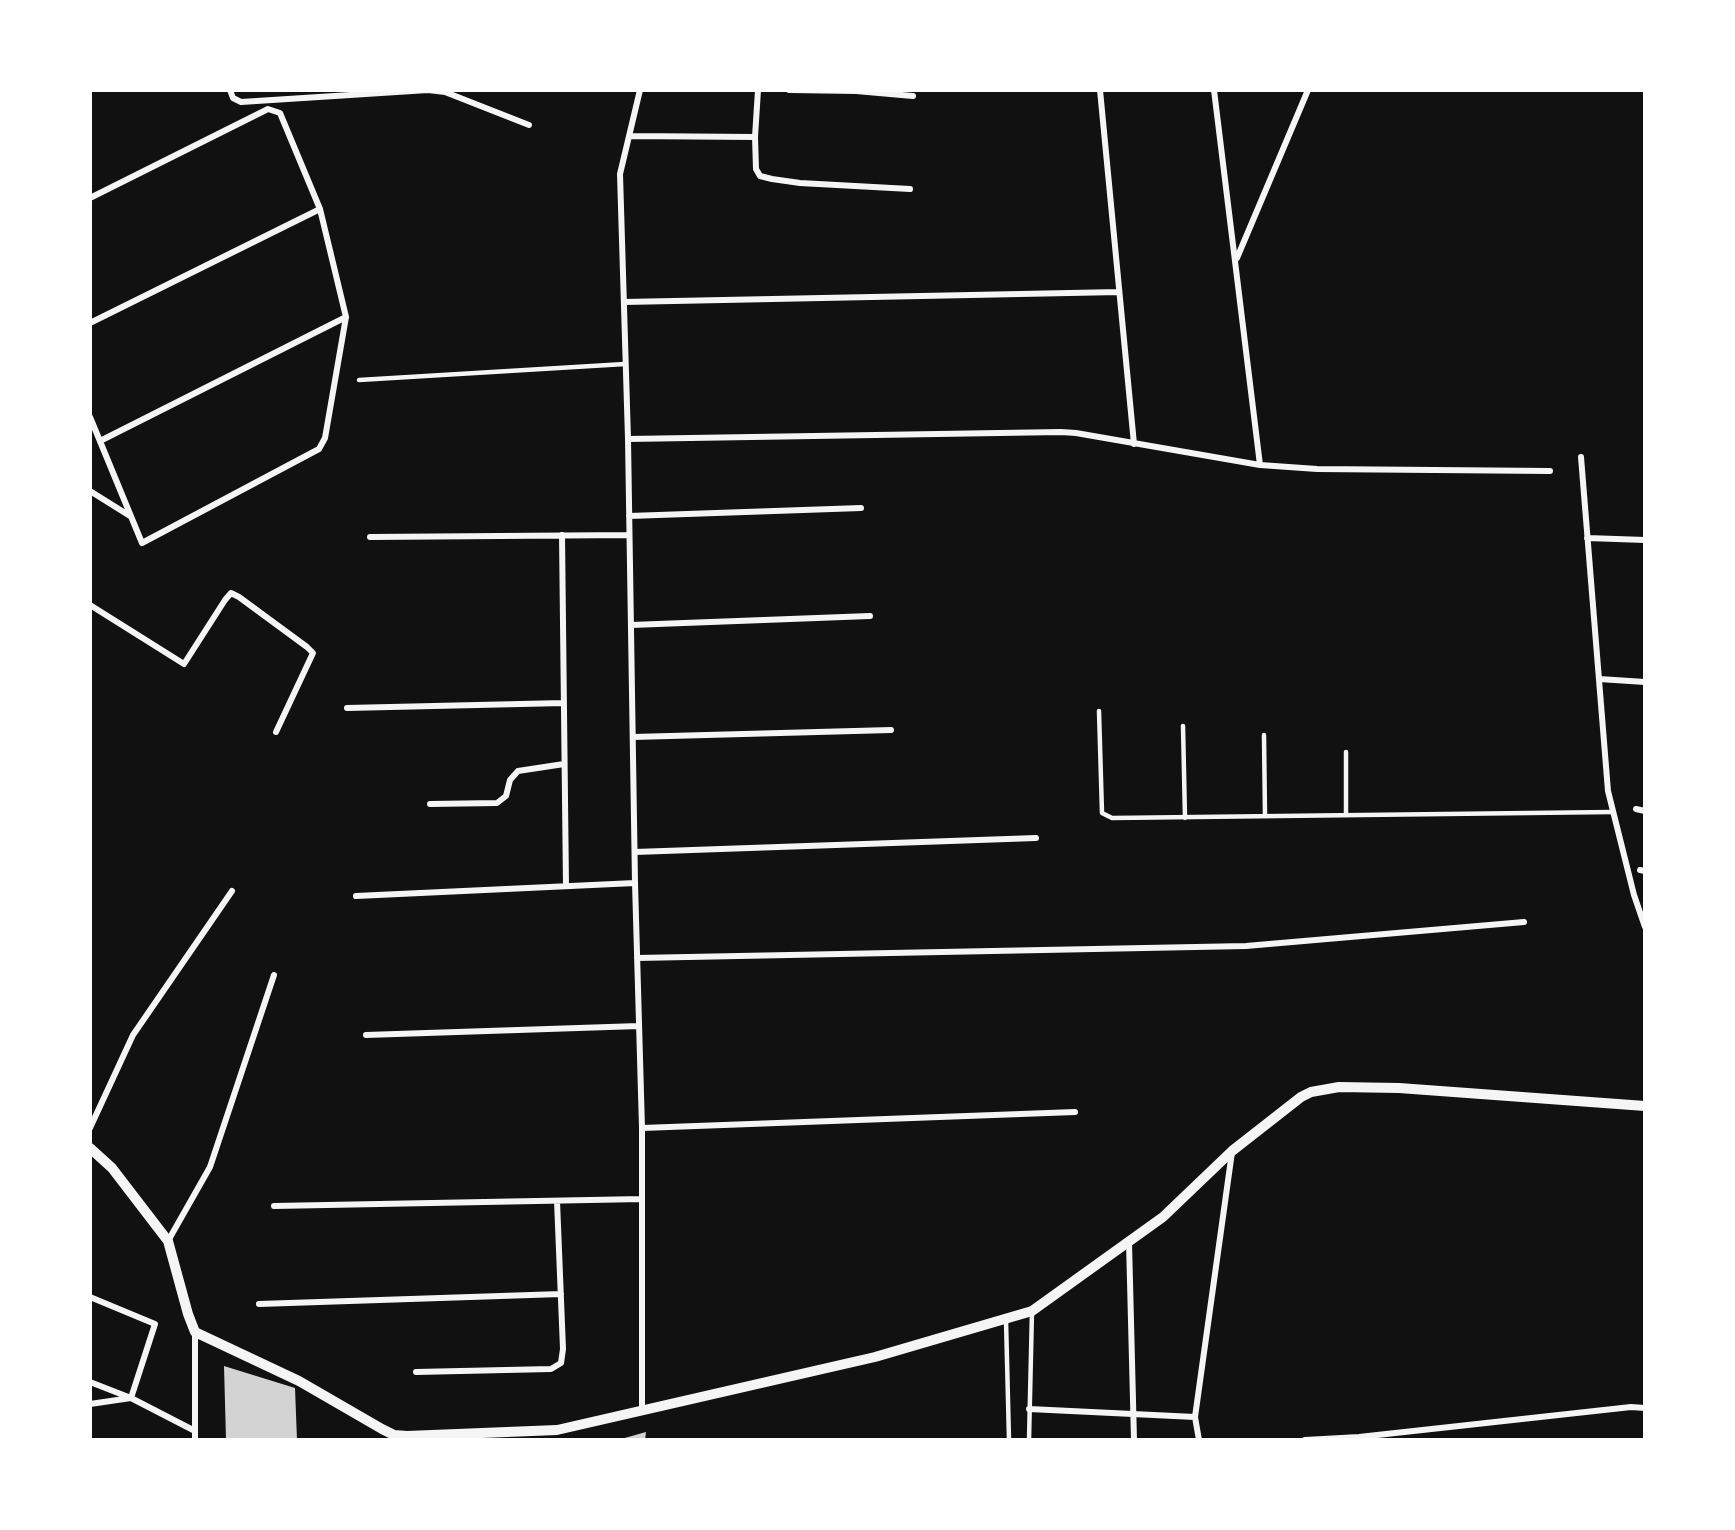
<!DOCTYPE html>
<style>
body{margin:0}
#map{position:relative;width:1735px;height:1530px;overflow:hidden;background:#111;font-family:"Source Serif 4",serif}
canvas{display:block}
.frame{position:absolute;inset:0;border:92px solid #fff;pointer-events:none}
</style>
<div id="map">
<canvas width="1735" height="1530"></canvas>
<div class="frame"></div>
</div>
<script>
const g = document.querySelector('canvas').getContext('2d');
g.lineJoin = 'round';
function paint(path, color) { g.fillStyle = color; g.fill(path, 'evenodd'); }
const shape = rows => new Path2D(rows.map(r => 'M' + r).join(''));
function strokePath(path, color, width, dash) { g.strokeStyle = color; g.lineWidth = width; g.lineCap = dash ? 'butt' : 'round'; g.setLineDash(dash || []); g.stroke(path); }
paint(shape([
 [224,1366,295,1388,297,1440,226,1440],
 [646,1432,645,1440,621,1440,621,1439]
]), '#d3d3d3');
strokePath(shape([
 [359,380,625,364],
 [1099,711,1102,813,1112,818,1612,812],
 [1183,726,1185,818],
 [1264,735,1265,816],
 [1346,752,1346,815],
 [1006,1320,1009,1440],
 [1029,1440,1032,1311]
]), '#f5f5f5', 4.5);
strokePath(shape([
 [230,90,233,98,241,102,428,90,445,92,529,125],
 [640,90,620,174,628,439,635,883,642,1128,642,1411],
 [758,90,755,137,756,169,760,176,772,179,800,183,910,189],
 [789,90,856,91,913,96],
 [1100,90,1134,444],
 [1214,90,1260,465],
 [629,136,755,137],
 [90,198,268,109,280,113,320,209,346,317,325,438,319,449,142,543,90,417],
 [1237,258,1308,90],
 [624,302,1119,292],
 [90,323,320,209],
 [628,439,1061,432,1076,433,1260,465,1317,469,1550,471],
 [100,441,346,317],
 [1581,457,1608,791,1634,895,1645,927],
 [90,491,130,516],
 [629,516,861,508],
 [562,535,566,886],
 [370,537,629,535],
 [1587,538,1645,540],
 [90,605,184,664,225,600,231,593,239,597,307,647,313,653,276,732],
 [631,625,870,616],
 [1599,679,1645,682],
 [347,708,564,703],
 [633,737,891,730],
 [430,804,497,803,506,796,510,780,518,771,564,764],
 [1636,809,1645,811],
 [635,852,1036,838],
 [1640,870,1645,871],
 [356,896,635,883],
 [637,958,1246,946,1524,922],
 [366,1035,639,1026],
 [90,1128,133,1035,232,891],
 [642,1128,1075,1112],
 [274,1206,642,1199],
 [168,1241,210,1167,274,975],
 [1129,1242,1134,1440],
 [90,1297,155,1324,131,1398,90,1404],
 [259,1304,561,1294],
 [195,1332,195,1440],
 [416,1372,551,1369,561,1363,563,1349,557,1201],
 [90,1382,131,1398,195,1431],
 [1029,1409,1195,1417],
 [1199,1440,1195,1417,1232,1152],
 [1305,1440,1359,1437,1631,1407,1645,1408]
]), '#f5f5f5', 6);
strokePath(shape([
 [90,1148,112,1168,168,1241,188,1314,195,1332,299,1381,382,1429,394,1435,407,1436,557,1430,875,1357,1032,1311,1163,1217,1232,1151,1301,1097,1311,1092,1339,1087,1399,1088,1645,1106]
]), '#f5f5f5', 10);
</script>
